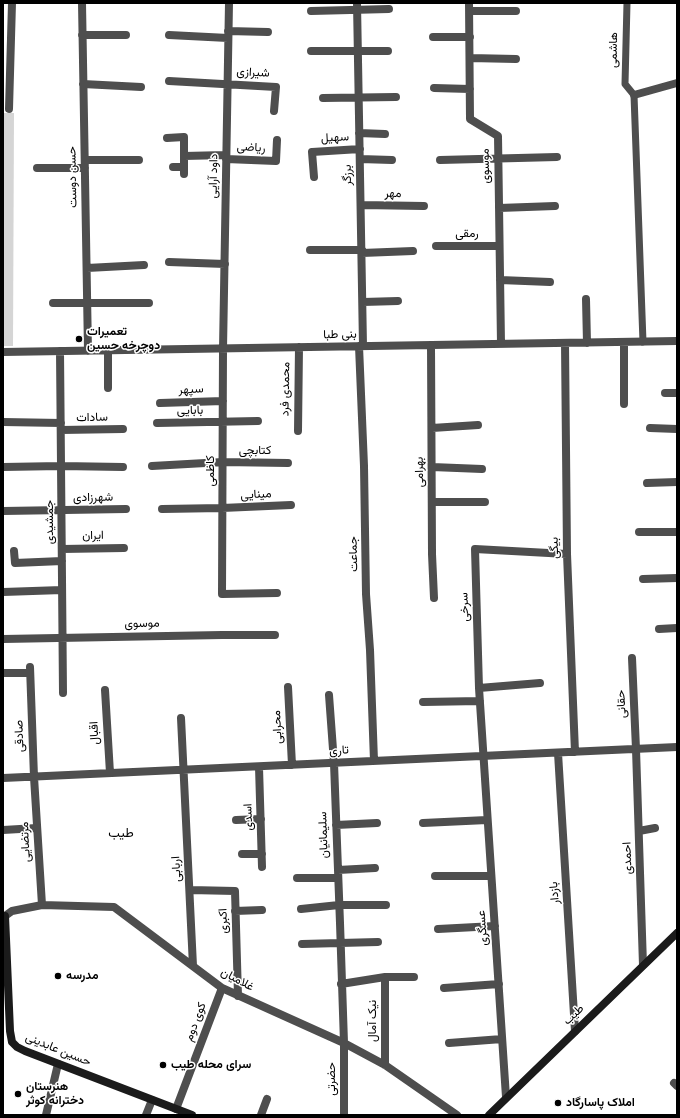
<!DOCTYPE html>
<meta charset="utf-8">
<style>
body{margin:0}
#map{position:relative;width:680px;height:1118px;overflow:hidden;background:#fff;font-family:"Nunito Sans",sans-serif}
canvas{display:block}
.frame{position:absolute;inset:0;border:4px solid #000;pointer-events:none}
</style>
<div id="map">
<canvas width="680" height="1118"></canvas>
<div class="frame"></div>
</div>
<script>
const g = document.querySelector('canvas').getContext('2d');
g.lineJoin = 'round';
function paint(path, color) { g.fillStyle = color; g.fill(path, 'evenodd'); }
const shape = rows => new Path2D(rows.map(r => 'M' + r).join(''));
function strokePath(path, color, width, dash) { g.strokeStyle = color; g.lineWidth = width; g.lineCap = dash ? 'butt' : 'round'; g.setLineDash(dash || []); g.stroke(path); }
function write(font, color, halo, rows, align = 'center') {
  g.font = font + ' "Nunito Sans",Vazirmatn,sans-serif'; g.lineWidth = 3; g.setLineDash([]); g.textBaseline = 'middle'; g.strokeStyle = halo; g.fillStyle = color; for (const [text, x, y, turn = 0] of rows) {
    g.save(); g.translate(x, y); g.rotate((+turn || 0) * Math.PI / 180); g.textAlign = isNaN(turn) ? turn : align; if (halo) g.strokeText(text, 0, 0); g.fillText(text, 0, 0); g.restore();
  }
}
paint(shape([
 [3,113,14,113,13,346,3,346]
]), '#d5d5d5');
strokePath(shape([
 [627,3,625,84,634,95,643,342]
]), '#4e4e4e', 7);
strokePath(shape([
 [82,3,88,351],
 [229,3,223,349,222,594,277,593],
 [357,3,363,346],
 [469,3,470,119,498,136,501,344],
 [311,11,389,9],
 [470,11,516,11],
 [228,31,268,32],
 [82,35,126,35],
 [169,35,228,38],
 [433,37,470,37],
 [311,51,388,51],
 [470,58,516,59],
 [169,81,276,87,274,111],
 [83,84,141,87],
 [434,88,470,89],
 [634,95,677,83],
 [323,98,396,97],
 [9,109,12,3],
 [359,133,385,134],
 [167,138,184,137,184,156],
 [226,159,276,161,277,140],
 [360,159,392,160],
 [85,160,139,160],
 [440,160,557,157],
 [173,167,184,167],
 [37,168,85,168],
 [184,174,184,156,226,155],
 [314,177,312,152,360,149],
 [361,205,424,206],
 [499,208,555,206],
 [436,246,499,246],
 [310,250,362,250],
 [362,253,413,251],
 [169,262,225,264],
 [87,268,144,265],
 [500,280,550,282],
 [586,299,587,343],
 [363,302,398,301],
 [53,303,149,303],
 [624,342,624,404],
 [565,343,567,554,575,752],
 [431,345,432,554,434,598],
 [359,346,364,466,366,594,370,650,374,761],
 [108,350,108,388],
 [60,351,63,693],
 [3,352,677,341],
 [665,393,677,393],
 [160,403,223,401],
 [3,422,61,423],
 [157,423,258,421],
 [432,428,478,425],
 [650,428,677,429],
 [61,430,123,429],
 [298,431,299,347],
 [152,466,223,462,288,463],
 [3,467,61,466,123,467],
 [432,467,482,469],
 [647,483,677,482],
 [433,502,485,502],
 [162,509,222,508,291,505],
 [3,511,126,509],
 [639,532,677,532],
 [62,549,124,548],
 [14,551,15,563,62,561],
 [643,579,677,578],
 [3,592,62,590],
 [659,629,677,628],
 [3,639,222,635,275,635],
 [632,658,636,749,643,965],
 [30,667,34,777,42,905],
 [3,673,29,673],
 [288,687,292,765],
 [479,688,540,683],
 [105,690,110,773],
 [329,695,334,763,340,923,344,1043,344,1115],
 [423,702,480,701],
 [181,718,193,966],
 [558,753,575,1031],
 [259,767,262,867],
 [3,778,677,747],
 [236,820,261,819],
 [423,823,487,820],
 [336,825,377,823],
 [3,830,37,828],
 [639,831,655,828],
 [242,854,262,854],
 [338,870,375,868],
 [435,876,491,876],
 [297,878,338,878],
 [190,890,235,891,238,996],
 [301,909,339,905,386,905],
 [235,911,262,910],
 [5,916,12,911,42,905,114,907,222,988,344,1043,385,1065,457,1115],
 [438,929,495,926],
 [302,944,378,942],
 [341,984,385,977,414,977],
 [444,988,499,984],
 [449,1043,502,1039],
 [385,1065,385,977],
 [674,1083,677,1086],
 [506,1097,479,688,475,549,567,554],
 [176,1109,222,988],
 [46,1115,58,1064],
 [146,1115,152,1100],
 [261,1115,267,1099]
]), '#4e4e4e', 8);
strokePath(shape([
 [3,916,5,916,10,1031,12,1042,17,1047,25,1051,192,1115],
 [489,1115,677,933]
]), '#1b1b1b', 8);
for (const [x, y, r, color] of [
 [79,339,4,"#000"],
 [58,976,4,"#000"],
 [163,1065,4,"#000"],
 [18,1094,4,"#000"],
 [558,1103,4,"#000"]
]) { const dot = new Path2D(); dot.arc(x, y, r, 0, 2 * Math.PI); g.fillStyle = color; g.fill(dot); strokePath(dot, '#fff', 1.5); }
write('12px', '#000', '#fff', [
 ["هاشمی",614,50,-89],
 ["شیرازی",253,73,3],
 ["سهیل",335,138,-3],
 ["ریاضی",251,148,3],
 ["موسوی",486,166,-91],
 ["برزگر",348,175,-91],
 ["داود آرایی",214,176,-89],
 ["حسن دوست",73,177,-91],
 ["مهر",393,194,1],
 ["رمقی",467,234],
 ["بنی طبا",340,335,-1],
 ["محمدی فرد",286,389,-89],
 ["سپهر",191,390,-2],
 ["بابایی",190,411,-1],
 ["سادات",92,418,-1],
 ["کتابچی",255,451],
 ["کاظمی",211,471,-90],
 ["بهرامی",420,472,-91],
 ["مینایی",256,495,-3],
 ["شهرزادی",93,498,-1],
 ["جمشیدی",50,522,-90],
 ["ایران",93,536,-1],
 ["بیگی",555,548,-91],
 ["جماعت",354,554,-91],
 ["سرخی",465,607,-92],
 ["موسوی",142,624,-1],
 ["حقانی",622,704,-93],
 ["محرابی",278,727,-93],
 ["اقبال",95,733,-93],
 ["صادقی",20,736,-92],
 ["تاری",339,751,-3],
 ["اسدی",249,817,-92],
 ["سلیمانیان",324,835,-92],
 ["مرتضایی",26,842,-93],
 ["احمدی",628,858,-92],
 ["اربابی",177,869,-93],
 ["بازدار",555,893,-94],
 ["اکبری",224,921,-92],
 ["عسگری",483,928,-94],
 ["غلامیان",237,980,28],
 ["طیب",574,1015,-44],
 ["نیک آمال",373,1021,-90],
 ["کوی دوم",196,1022,-69],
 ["حسین عابدینی",58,1050,22],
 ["حضرتی",332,1079,-90]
]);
write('bold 12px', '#000', '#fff', [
 ["تعمیرات",87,332],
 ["دوچرخه حسین",87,346],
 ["مدرسه",66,976],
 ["سرای محله طیب",171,1065],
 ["هنرستان",26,1087],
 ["دخترانه کوثر",26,1101],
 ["املاک پاسارگاد",566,1103]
], 'left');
write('13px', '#000', '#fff', [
 ["طیب",121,834]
]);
</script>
